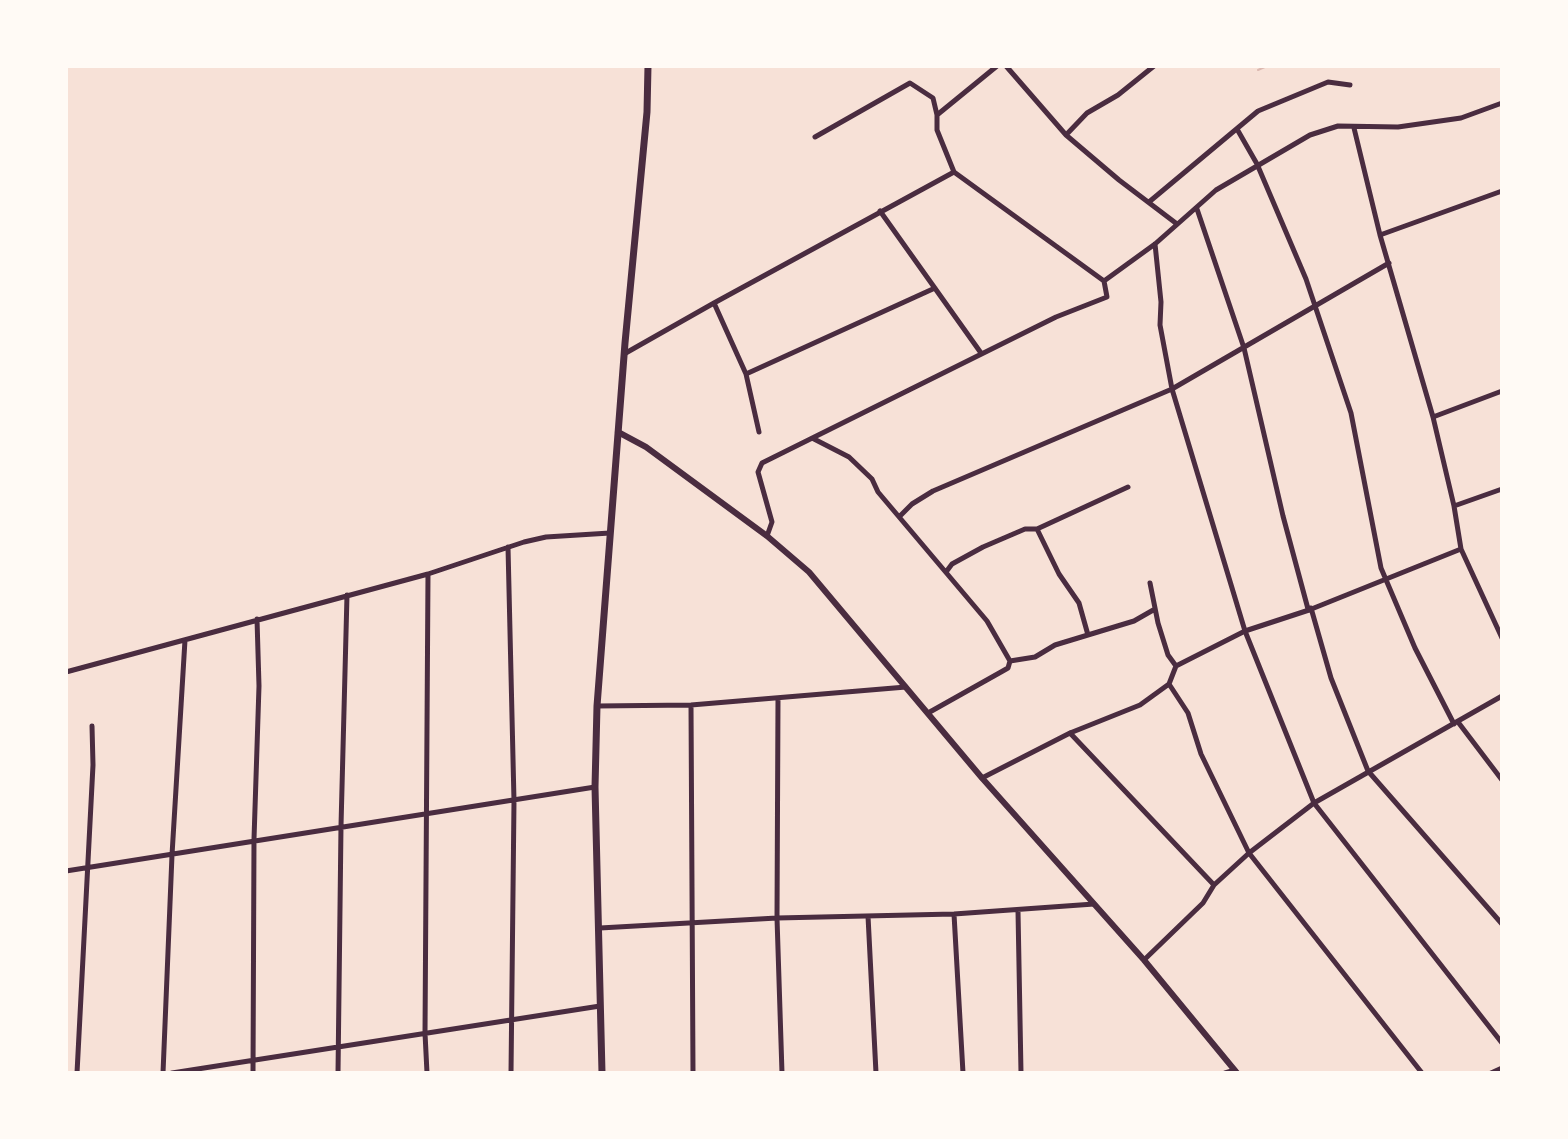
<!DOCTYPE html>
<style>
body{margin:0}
#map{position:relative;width:1568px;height:1139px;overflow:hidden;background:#f7e1d7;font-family:"Public Sans",sans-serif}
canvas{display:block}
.frame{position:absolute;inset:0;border:68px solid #fffaf5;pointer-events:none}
</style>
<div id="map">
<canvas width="1568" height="1139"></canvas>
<div class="frame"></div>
</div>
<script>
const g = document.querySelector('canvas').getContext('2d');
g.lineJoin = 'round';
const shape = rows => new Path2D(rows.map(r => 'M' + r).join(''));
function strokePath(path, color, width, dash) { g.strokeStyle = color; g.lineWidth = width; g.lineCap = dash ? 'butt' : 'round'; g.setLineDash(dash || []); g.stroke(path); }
strokePath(shape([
 [1258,70,1267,66]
]), '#dcb8b0', 2);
strokePath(shape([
 [1006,66,1066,135,1119,180,1177,224],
 [1354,128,1380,235,1433,417,1454,506,1461,549,1502,638],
 [1237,129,1257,164,1306,279,1351,413,1381,568,1415,648,1454,724],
 [1066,135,1087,113,1118,95,1154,66],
 [815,137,910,83,933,98,937,115],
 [1149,202,1258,111,1328,82,1350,85],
 [1197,209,1244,348,1283,516,1308,609],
 [880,211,981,353],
 [1380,235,1502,191],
 [1155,244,1161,302,1160,325,1172,389,1245,631,1314,803,1502,1043],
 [1104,281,1155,244,1216,190,1310,135,1338,126,1398,127,1461,118,1502,103],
 [714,303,746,374,759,432],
 [624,354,714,303,954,172],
 [746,374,935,288],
 [1433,417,1502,391],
 [814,439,849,457,872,479,878,492,987,621,1010,661],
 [1454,506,1502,489],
 [900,516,912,504,933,491,1172,389,1389,263],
 [1037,529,1059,574,1079,603,1088,635],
 [767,536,772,522,758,472,762,463,1056,317,1107,297,1104,281,954,172,937,130,937,115,997,66],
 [508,547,514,801,511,1073],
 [946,572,952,564,983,547,1025,529,1037,529,1128,487],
 [1150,583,1158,623,1168,655,1176,666],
 [1311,608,1331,678,1368,771,1502,924],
 [66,672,428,574,524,542,546,537,610,533],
 [1169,684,1188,713,1201,754,1249,853,1422,1073],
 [778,699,777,918,782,1073],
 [691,705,693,1073],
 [597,706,691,705,906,687],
 [928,713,1001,672,1008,668,1010,661,1035,657,1055,645,1134,621,1155,609],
 [1458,722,1502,780],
 [1070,733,1214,885],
 [982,778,1070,733,1140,705,1169,684,1176,666,1245,631,1309,610,1461,549],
 [66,871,595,787],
 [1018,911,1021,1073],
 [954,914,963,1073],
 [868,916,876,1073],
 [600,928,777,918,954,914,1094,904],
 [1144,960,1203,903,1214,885,1249,853,1314,803,1502,696],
 [77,1073,93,765,92,726],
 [163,1073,172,855,185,640],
 [172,1073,600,1006],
 [253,1073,254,839,259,686,257,619],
 [338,1073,341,826,347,595],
 [427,1073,425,1033,428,574],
 [1225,1073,1235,1070],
 [1491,1073,1502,1068]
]), '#4a2c40', 5);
strokePath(shape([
 [618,432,646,447,767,536,809,572,982,778,1144,960,1237,1073]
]), '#4a2c40', 6);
strokePath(shape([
 [602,1073,595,787,597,706,625,343,647,112,648,66]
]), '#4a2c40', 7);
</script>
